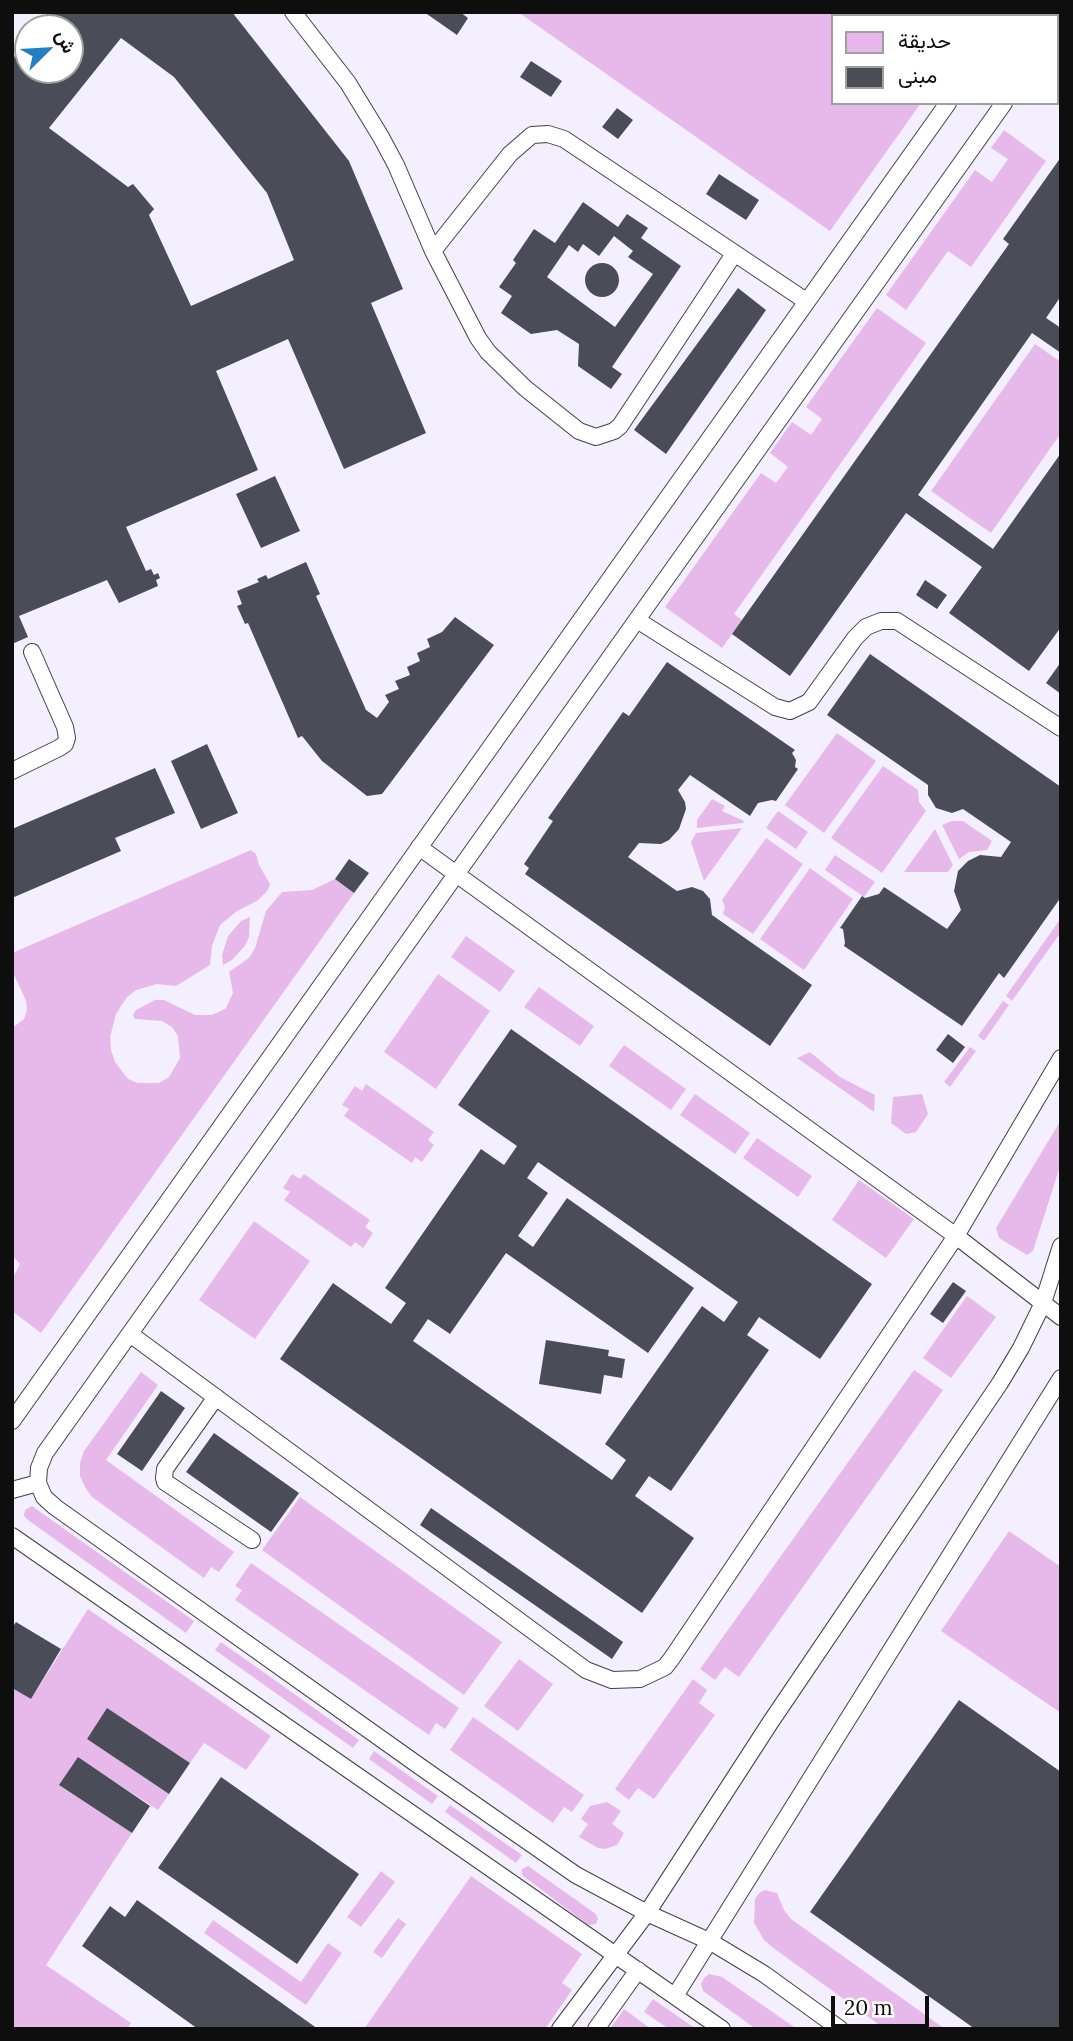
<!DOCTYPE html>
<meta charset="utf-8">
<style>
body{margin:0}
#map{position:relative;width:1073px;height:2041px;overflow:hidden;background:#f4efff;font-family:Lora,Vazirmatn,serif}
canvas{display:block}
.frame{position:absolute;inset:0;border:14px solid #0e0e0e;pointer-events:none}
.legend{position:absolute;left:831px;top:14px;width:228px;height:91px;box-sizing:border-box;background:#fff;border:2px solid #9f9f9f;margin:0;padding:9px 12px;list-style:none;font-size:21px;color:#0e0e0e}
.legend li{display:flex;align-items:center;gap:14px;height:35px}
.legend b{width:35px;border:2px solid #9f9f9f}
.north{position:absolute;left:14px;top:14px;width:70px;height:70px;box-sizing:border-box;background:#fff;border:2px solid #9f9f9f;border-radius:50%;rotate:66deg;font-size:19px;font-weight:700;line-height:28px;text-align:center;color:#0e0e0e}
.north::after{content:'';display:block;margin:auto;width:24px;height:32px;background:#257ebf;clip-path:polygon(50% 0,100% 100%,50% 72%,0 100%)}
.scale{position:absolute;left:831px;top:1996px;width:98px;height:32px;box-sizing:border-box;border:4px solid #0e0e0e;border-top:0;padding-left:9px;font-size:21px;line-height:24px;white-space:nowrap;color:#0e0e0e;-webkit-text-stroke:5px #fff;paint-order:stroke}
</style>
<div id="map">
<canvas width="1073" height="2041"></canvas>
<div class="frame"></div>
<ul class="legend">
<li><b style="height:19px;background:#e7b9ea"></b>حديقة</li>
<li><b style="height:19px;background:#4a4c57"></b>مبنى</li>
</ul>
<div class="north">ش</div>
<div class="scale">20 m</div>
</div>
<script>
const g = document.querySelector('canvas').getContext('2d');
g.lineJoin = 'round';
function paint(path, color) { g.fillStyle = color; g.fill(path, 'evenodd'); }
const shape = rows => new Path2D(rows.map(r => 'M' + r).join(''));
function strokePath(path, color, width, dash) { g.strokeStyle = color; g.lineWidth = width; g.lineCap = dash ? 'butt' : 'round'; g.setLineDash(dash || []); g.stroke(path); }
paint(shape([
 [518,12,986,12,983,16,833,16,833,103,921,103,830,231],
 [1004,130,1046,161,971,267,948,251,906,310,886,295,975,170,992,182,1008,159,991,148],
 [877,308,926,343,734,614,742,620,722,648,665,607,761,473,776,483,788,467,770,453,792,422,811,435,822,419,806,407],
 [1035,344,1061,362,1061,433,991,533,931,491],
 [837,733,876,761,824,833,785,805],
 [883,766,918,790,919,802,926,811,882,873,831,838],
 [712,799,725,806,722,811,744,821,743,823,697,828,697,820],
 [778,811,808,832,796,849,766,828],
 [952,821,963,821,992,841,987,850,969,852,959,859,942,825],
 [742,828,704,881,691,842,696,833],
 [935,829,953,865,948,872,904,872],
 [766,838,803,864,753,934,723,914,725,907,722,900],
 [251,850,256,854,259,865,270,884,268,890,257,901,237,911,220,925,212,946,210,965,176,986,157,984,136,990,127,997,116,1014,110,1037,111,1050,115,1062,128,1079,137,1083,159,1083,169,1077,180,1058,178,1036,172,1027,162,1021,135,1019,133,1015,136,1010,155,1000,164,1000,195,1015,211,1015,219,1012,226,1008,233,993,229,972,249,958,255,948,266,911,282,892,312,890,335,879,354,893,41,1333,12,1311,12,1279,20,1264,12,1255,12,1028,24,1019,27,1010,26,1001,12,970,12,953],
 [835,855,875,882,864,897,825,870],
 [810,868,853,899,804,970,760,939],
 [250,917,249,937,245,946,232,960,223,965,222,955,228,936,241,921],
 [1061,918,1061,932,1012,1001,1006,996],
 [466,936,515,971,500,992,451,957],
 [438,974,490,1011,436,1089,384,1052],
 [539,987,594,1026,580,1046,524,1007],
 [1003,1001,1009,1005,984,1041,978,1036],
 [624,1045,686,1089,671,1110,609,1066],
 [970,1047,976,1051,950,1087,944,1082],
 [810,1052,840,1077,875,1095,874,1112,797,1058],
 [366,1084,434,1132,428,1140,434,1145,422,1162,415,1157,412,1163,344,1116,349,1109,342,1105,355,1086,362,1091],
 [695,1094,750,1133,735,1154,680,1115],
 [922,1094,928,1114,916,1132,906,1134,891,1123,893,1097],
 [1061,1120,1061,1163,1033,1251,1027,1255,999,1238,996,1228],
 [757,1138,812,1176,798,1197,743,1158],
 [292,1174,300,1179,304,1174,370,1220,365,1227,373,1233,363,1248,355,1242,351,1247,284,1200,290,1192,283,1188],
 [859,1180,914,1219,886,1258,832,1220],
 [254,1221,310,1261,255,1339,199,1300],
 [967,1296,996,1317,951,1378,923,1358],
 [914,1370,943,1390,739,1677,725,1667,715,1680,700,1669],
 [141,1372,158,1385,106,1460,234,1552,219,1572,211,1567,204,1578,92,1497,85,1487,80,1476,80,1463,84,1451],
 [300,1497,502,1642,464,1695,262,1550],
 [32,1506,194,1621,186,1633,28,1520,24,1516,25,1510],
 [1009,1531,1061,1567,1061,1713,941,1631],
 [251,1563,459,1708,445,1729,436,1723,429,1735,235,1600,242,1590,235,1586],
 [88,1609,271,1736,246,1770,204,1743,190,1763,108,1709,87,1739,169,1794,158,1810,78,1758,60,1786,132,1833,46,1965,131,2023,127,2029,12,2029,12,1688,31,1699],
 [221,1642,359,1740,353,1748,215,1650],
 [519,1659,553,1684,518,1731,484,1706],
 [693,1679,707,1690,699,1703,715,1715,654,1799,638,1788,629,1800,615,1789],
 [473,1717,584,1795,572,1812,564,1807,553,1823,450,1750],
 [374,1751,438,1796,432,1804,369,1759],
 [607,1802,621,1811,612,1824,624,1833,617,1845,605,1849,598,1848,579,1837,588,1824,581,1819,590,1806],
 [450,1805,522,1855,516,1863,445,1812],
 [528,1866,596,1914,598,1919,596,1924,588,1925,522,1875,522,1869],
 [381,1871,395,1882,361,1927,347,1917],
 [471,1876,582,1954,562,1983,572,1990,545,2029,364,2029],
 [765,1890,777,1893,784,1910,791,1919,945,2029,885,2029,772,1947,764,1940,754,1923,755,1899,759,1893],
 [398,1918,406,1924,382,1958,373,1952],
 [213,1920,301,1982,328,1943,342,1953,306,2005,204,1933],
 [709,1974,722,1977,797,2029,756,2029,703,1991,701,1984,704,1978],
 [653,1999,696,2029,669,2029,644,2012],
 [624,2009,651,2029,610,2029]
]), '#e7b9ea');
paint(shape([
 [48,12,232,12,349,161,403,289,371,303,426,433,344,469,288,339,216,371,258,470,126,527,146,571,151,569,154,575,158,573,160,578,156,580,158,586,119,603,107,580,19,616,28,637,12,644,12,60,28,39,28,70,70,70,70,28,37,28],
 [121,38,174,77,267,193,294,260,191,306,149,215,154,209,133,184,128,187,49,128],
 [424,12,460,12,468,18,457,35],
 [531,61,562,81,551,97,520,77],
 [617,108,633,120,618,139,602,127],
 [1061,157,1061,296,1046,318,1061,328,1061,353,1032,333,918,495,993,549,1061,453,1061,627,1029,671,949,613,982,567,906,513,790,676,732,634,1009,244,1003,239],
 [719,174,759,200,746,220,706,194],
 [583,202,618,227,627,214,648,228,641,238,681,266,612,367,622,374,611,389,578,366,579,344,557,330,531,334,501,313,512,296,499,287,516,263,513,260,534,229,555,243],
 [614,236,633,251,628,257,653,274,615,327,547,277,569,245,578,252,583,244,599,256],
 '585 280a17 17 0 1 1 34 0a17 17 0 1 1-34 0Z',
 [738,288,766,310,666,454,634,430],
 [275,476,300,531,261,548,236,494],
 [306,562,320,594,316,596,366,710,377,718,389,702,385,695,399,689,395,681,410,675,407,667,420,661,417,653,430,647,427,639,442,632,455,617,494,645,382,794,367,796,322,761,302,736,298,738,248,623,245,624,237,606,242,604,237,591,259,582,257,579,266,575,268,579],
 [925,580,947,595,937,609,916,595],
 [870,654,1061,787,1061,897,1004,978,999,973,962,1026,844,946,845,943,843,929,840,928,862,896,865,898,879,894,884,887,947,929,961,910,954,891,958,871,968,861,980,855,1001,857,1011,842,963,809,952,813,936,808,928,795,928,785,827,715],
 [667,662,795,750,792,753,796,760,795,767,798,769,776,801,772,800,758,803,750,816,690,775,678,790,685,802,686,809,679,829,669,840,661,844,639,843,628,857,677,891,692,887,703,891,710,899,712,915,812,985,770,1046,525,874,529,868,524,864,553,821,548,818,623,712,629,716],
 [1061,662,1061,694,1046,683],
 [207,744,238,813,201,829,171,761],
 [155,768,175,813,115,838,121,851,12,898,12,829],
 [349,859,369,873,354,893,335,879],
 [511,1029,872,1284,820,1359,759,1317,747,1335,769,1350,671,1491,649,1476,635,1496,694,1538,642,1613,280,1359,333,1283,391,1324,406,1303,385,1288,481,1149,504,1165,517,1146,458,1105],
 [538,1162,738,1302,724,1322,702,1306,605,1444,626,1460,612,1480,413,1341,428,1319,450,1334,506,1253,648,1353,694,1288,567,1198,533,1247,518,1236,548,1193,527,1178],
 [948,1034,965,1047,953,1063,936,1050],
 [953,1282,966,1291,943,1323,930,1314],
 [546,1340,609,1350,608,1356,625,1359,622,1378,604,1375,601,1394,539,1384],
 [161,1391,185,1408,142,1471,117,1454],
 [214,1433,299,1493,271,1532,186,1472],
 [431,1508,623,1642,612,1659,420,1525],
 [16,1622,61,1649,31,1699,12,1688,12,1628],
 [959,1700,1061,1772,1061,2029,975,2029,810,1912],
 [107,1708,190,1763,169,1794,87,1739],
 [78,1757,150,1806,132,1833,59,1785],
 [221,1777,359,1874,297,1964,158,1868],
 [137,1900,318,2029,198,2029,82,1946,110,1906,125,1917]
]), '#4a4c57');
const lane = shape([
 [293,12,348,83,381,137,396,165,433,251,478,338,488,352,525,388,579,431,596,437,614,431,620,426,734,254],
 [1010,16,1012,12],
 [1057,27,1061,22],
 [433,251,510,154,532,135,548,134,564,139,806,301],
 [637,620,775,707,790,711,809,702,855,638,866,627,881,621,897,621,1061,728],
 [12,771,59,748,65,744,67,738,65,727,32,652],
 [419,847,956,1236,1061,1317],
 [130,1334,586,1670,612,1680,640,1679,665,1667,672,1658,956,1236,1061,1058],
 [216,1397,165,1469,164,1478,165,1482,252,1540],
 [12,1421,948,103],
 [12,1490,38,1483],
 [12,1536,722,2029],
 [675,1996,1061,1378],
 [560,2029,647,1913,770,1723,1000,1383,1021,1348,1043,1303,1061,1246],
 [596,2029,638,1970],
 [840,2029,764,1974,711,1942,647,1913,576,1875,425,1770,55,1507,44,1497,38,1483,39,1468,45,1453,1004,103]
]);
strokePath(lane, '#414141', 18);
strokePath(lane, '#fff', 16);
</script>
